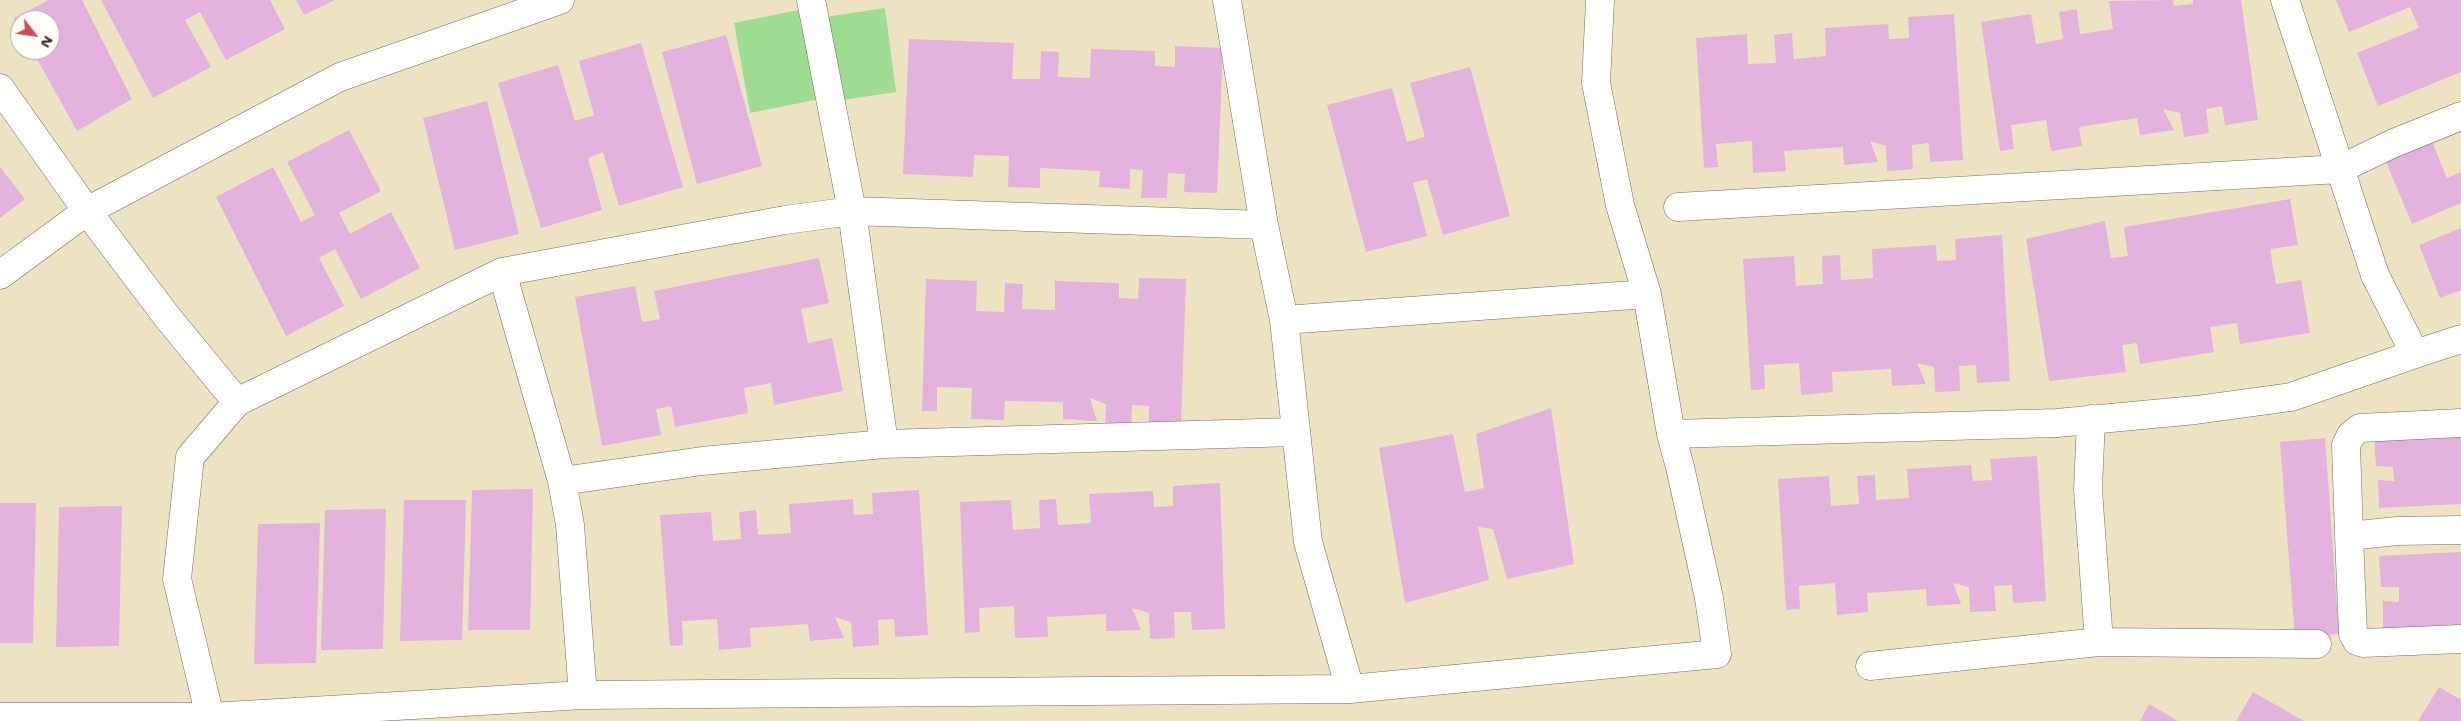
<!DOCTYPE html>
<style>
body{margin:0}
#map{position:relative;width:2461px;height:721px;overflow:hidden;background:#ede3c3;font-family:"Shantell Sans",sans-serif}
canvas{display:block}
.north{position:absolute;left:10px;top:10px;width:50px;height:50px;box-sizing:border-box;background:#fdfcf7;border:1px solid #a9a8a5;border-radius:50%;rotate:120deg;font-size:14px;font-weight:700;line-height:20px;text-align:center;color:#2b2b2b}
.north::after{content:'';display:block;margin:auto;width:18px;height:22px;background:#d1495b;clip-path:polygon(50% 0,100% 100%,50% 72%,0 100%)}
</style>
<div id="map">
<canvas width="2461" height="721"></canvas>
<div class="north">N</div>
</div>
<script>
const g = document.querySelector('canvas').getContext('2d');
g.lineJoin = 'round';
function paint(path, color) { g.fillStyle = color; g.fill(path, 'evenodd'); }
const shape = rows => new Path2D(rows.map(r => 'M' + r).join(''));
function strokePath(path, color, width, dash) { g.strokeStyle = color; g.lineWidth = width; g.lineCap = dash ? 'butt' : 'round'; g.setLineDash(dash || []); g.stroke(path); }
paint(shape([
 [808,8,825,98,750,113,734,23],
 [885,8,896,92,836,101,825,17]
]), '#9ddc91');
paint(shape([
 [49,0,82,0,132,99,77,131,32,50,50,50,50,20,20,20,20,29,14,18],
 [101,0,270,0,285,29,226,60,200,12,185,20,211,67,153,98],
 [296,0,335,0,304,15],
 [2173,0,2174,6,2193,4,2193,0,2241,0,2258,120,2225,125,2222,106,2206,109,2209,133,2184,137,2180,113,2163,109,2174,130,2140,135,2137,118,2079,127,2082,146,2051,151,2046,120,2011,125,2014,149,2000,151,1981,22,2031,14,2036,44,2063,39,2059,12,2077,9,2080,34,2113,29,2109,1],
 [2336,0,2461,0,2461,72,2378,106,2357,53,2419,28,2410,7,2349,32],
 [1954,14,1963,160,1930,162,1929,143,1912,145,1913,169,1887,171,1886,146,1870,141,1878,162,1844,165,1843,147,1784,151,1786,171,1753,173,1752,141,1716,144,1718,167,1704,168,1696,38,1747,34,1748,64,1776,63,1774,35,1792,33,1794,59,1826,56,1825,28,1888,24,1889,39,1909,38,1908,17],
 [726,35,762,166,697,184,662,52],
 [909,39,1014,43,1012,79,1040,79,1041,51,1059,52,1058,77,1090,78,1091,49,1155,51,1155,66,1175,67,1175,46,1223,48,1217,193,1184,192,1185,174,1168,173,1167,198,1141,198,1143,170,1130,169,1130,189,1099,187,1100,171,1040,168,1040,188,1008,187,1009,156,974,155,973,177,903,174],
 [641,43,683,187,619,206,603,152,588,158,602,210,541,228,498,83,558,65,575,121,594,115,579,61],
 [1470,67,1510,216,1443,235,1427,179,1413,183,1427,236,1366,252,1327,105,1392,88,1407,142,1425,137,1410,83],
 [487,101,519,234,455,250,423,118],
 [349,130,381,191,339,213,350,234,391,212,420,268,361,299,335,249,319,258,344,306,286,336,216,197,273,167,301,222,315,215,287,162],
 [2430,137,2447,178,2461,172,2461,203,2412,224,2384,157],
 [0,167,25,199,0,218],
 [2290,199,2298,245,2270,249,2276,284,2301,280,2310,333,2240,344,2237,323,2210,327,2214,352,2140,364,2137,343,2122,345,2126,372,2049,381,2026,239,2105,221,2111,258,2128,256,2124,227],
 [2461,228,2461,290,2440,298,2419,245],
 [2002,235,2010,381,1977,383,1976,365,1959,366,1960,391,1935,392,1934,367,1917,363,1926,384,1892,386,1891,369,1832,372,1833,392,1801,395,1799,363,1764,365,1765,389,1751,390,1743,259,1794,256,1796,286,1823,284,1822,256,1840,255,1841,280,1873,278,1872,249,1936,245,1937,261,1956,260,1955,239],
 [819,258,829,303,801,309,808,343,832,338,843,391,774,405,771,383,744,388,748,413,675,427,671,406,656,409,661,435,602,446,575,297,635,286,642,322,660,319,654,291],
 [1139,278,1186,279,1181,425,1149,424,1149,406,1132,405,1131,431,1105,430,1106,404,1090,398,1097,421,1063,419,1063,402,1005,401,1004,420,971,419,972,388,937,387,937,411,922,411,926,279,977,281,976,311,1004,312,1005,283,1023,284,1022,309,1055,310,1055,281,1119,283,1119,298,1138,299],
 [1551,408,1574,564,1507,579,1493,529,1478,527,1489,580,1405,603,1379,448,1453,434,1465,492,1484,488,1476,434],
 [2461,431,2461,504,2379,508,2378,480,2394,481,2393,467,2376,466,2374,435],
 [2325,438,2339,634,2295,638,2280,442],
 [2037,456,2046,601,2013,603,2012,585,1994,586,1996,611,1970,612,1969,587,1953,583,1961,604,1927,606,1926,589,1867,593,1868,612,1837,615,1835,583,1799,586,1800,609,1786,610,1778,479,1829,476,1831,506,1859,504,1857,476,1875,475,1876,500,1909,498,1907,469,1971,465,1973,481,1992,480,1990,459],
 [1220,483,1225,629,1192,630,1191,612,1174,612,1175,638,1150,639,1149,613,1132,608,1141,630,1106,631,1106,614,1047,617,1048,637,1015,638,1014,606,979,608,980,632,965,633,960,502,1011,500,1013,530,1040,528,1039,500,1056,499,1058,525,1091,523,1089,494,1153,491,1154,507,1173,506,1173,486],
 [533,489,530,630,468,630,472,490],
 [919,490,928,635,895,637,894,619,878,620,879,645,853,647,851,622,835,617,844,638,810,641,808,624,750,628,751,647,719,650,717,619,682,621,683,645,670,646,660,515,711,512,713,541,741,539,739,512,756,510,758,535,791,533,789,504,853,499,854,515,873,514,872,493],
 [404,500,466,500,462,640,400,641],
 [0,503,36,503,33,643,0,643],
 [122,506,119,646,56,647,59,507],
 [386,509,383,649,321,650,325,510],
 [320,523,316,663,254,664,258,524],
 [2461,552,2461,625,2383,629,2383,601,2399,602,2399,587,2381,587,2379,556],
 [2439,687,2461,700,2461,721,2418,721],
 [2253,692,2304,721,2236,721],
 [2149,704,2178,721,2140,721]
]), '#e2b2dc');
const minor = shape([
 [1600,0,1596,83,1620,205,1647,294],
 [2285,0,2375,275,2415,354,2461,339],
 [0,88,87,211,168,318,237,402,190,457,177,579,210,717],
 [1678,207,2340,169,2394,143,2461,116],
 [1264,225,1284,320,1308,542,1350,689],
 [502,272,562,481,570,525,583,695],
 [0,275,87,211,340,77,560,0],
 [237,402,502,272,785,220,852,211,811,0],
 [2091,419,2088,490,2099,642],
 [1671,434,2057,423,2196,410,2291,397,2415,354],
 [884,444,852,211,1264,225,1227,0],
 [562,481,702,461,884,444,1295,432],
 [2461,530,2397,531,2349,536,2353,634,2357,641,2363,643,2461,639],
 [2349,536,2346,445,2351,435,2360,428,2461,423],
 [1870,666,2099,642,2317,644],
 [0,717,210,717,583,695,1350,689,1717,654,1709,598,1680,467,1671,434,1647,294,1284,320]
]);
strokePath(minor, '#6f6b60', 29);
strokePath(minor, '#fff', 28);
</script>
